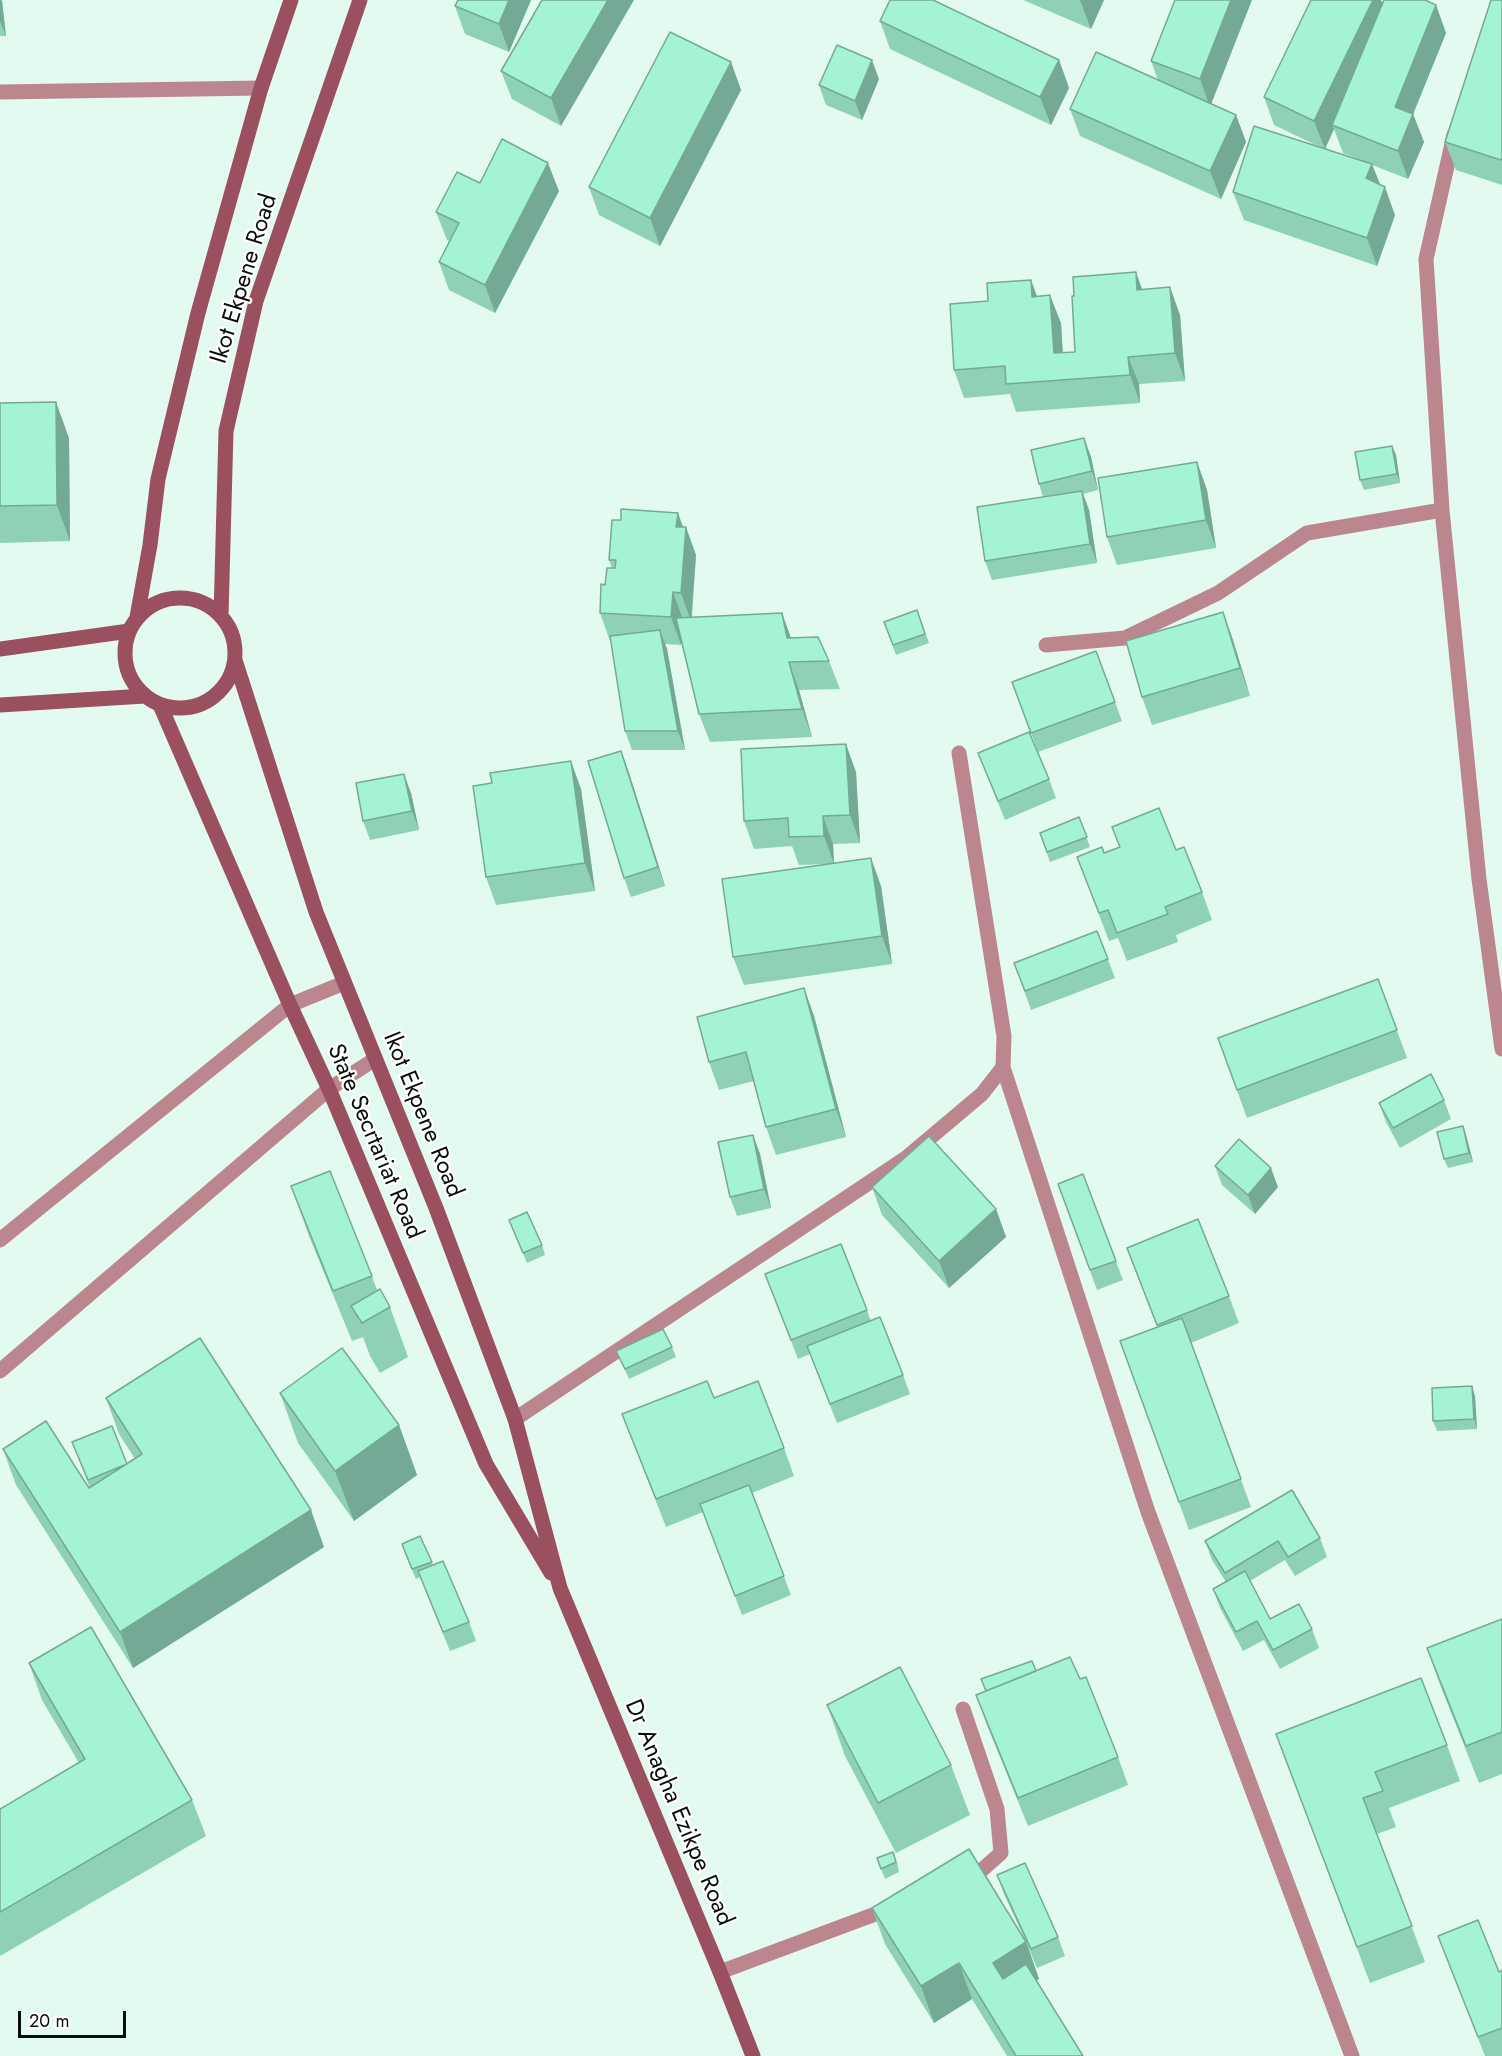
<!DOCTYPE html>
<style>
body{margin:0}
#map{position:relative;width:1502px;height:2056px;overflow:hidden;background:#e3faf0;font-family:Jost,sans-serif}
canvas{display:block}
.scale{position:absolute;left:18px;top:2011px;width:108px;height:27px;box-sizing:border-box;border:3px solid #070f0c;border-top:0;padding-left:8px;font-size:18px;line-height:21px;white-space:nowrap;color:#070f0c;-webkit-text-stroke:4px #fff;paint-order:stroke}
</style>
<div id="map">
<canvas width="1502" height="2056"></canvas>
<div class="scale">20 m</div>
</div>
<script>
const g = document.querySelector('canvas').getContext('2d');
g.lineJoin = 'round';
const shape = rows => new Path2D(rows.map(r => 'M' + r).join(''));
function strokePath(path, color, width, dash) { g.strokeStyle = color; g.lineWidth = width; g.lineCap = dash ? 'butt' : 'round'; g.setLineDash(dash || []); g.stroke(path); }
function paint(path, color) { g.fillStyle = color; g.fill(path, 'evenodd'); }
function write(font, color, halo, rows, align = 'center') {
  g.font = font + ' Jost,sans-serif'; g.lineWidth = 4.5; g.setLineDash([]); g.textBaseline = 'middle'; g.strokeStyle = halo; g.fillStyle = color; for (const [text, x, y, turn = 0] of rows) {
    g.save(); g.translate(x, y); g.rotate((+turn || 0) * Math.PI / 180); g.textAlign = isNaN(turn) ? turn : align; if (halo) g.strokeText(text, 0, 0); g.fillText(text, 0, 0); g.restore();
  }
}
strokePath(shape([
 [0,1240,290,1005,344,983],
 [0,1371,329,1089,375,1059],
 [963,1709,997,1809,1001,1853,974,1877,964,1881],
 [720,1972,894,1907]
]), '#bc868f', 15);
strokePath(shape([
 [0,92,261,88],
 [1454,135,1426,259,1442,510,1479,879,1502,1049],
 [1046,645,1125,638,1218,593,1307,533,1442,510],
 [1003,1067,1148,1512,1352,2056],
 [515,1419,906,1158,982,1094,1003,1067,1004,1036,959,753]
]), '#bc868f', 15);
strokePath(shape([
 '125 653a55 55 0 1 1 110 0a55 55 0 1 1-110 0Z',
 [221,616,226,431,256,301,360,0],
 [137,617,150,545,158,479,198,313,261,88,291,0],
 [0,649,129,631],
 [235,660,316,912,436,1208,515,1419,560,1588,720,1972,753,2056],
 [0,705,145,696],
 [160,705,290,1005,329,1089,486,1464,551,1573]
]), '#9b5060', 15);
paint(shape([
 [0,0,2,1,6,36,0,36],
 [458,0,531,0,509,52,465,34,455,6],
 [542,0,561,126,512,99,501,71],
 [1023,0,1104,0,1091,29],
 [1175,0,1212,104,1236,115,1246,142,1221,199,1080,136,1070,109,1158,80,1151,61],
 [1311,0,1381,0,1382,3,1436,5,1446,33,1413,114,1424,142,1408,179,1372,165,1380,184,1395,215,1377,266,1244,220,1233,192,1324,149,1274,125,1264,97],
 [1334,129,1343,153,1369,163,1325,149],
 [1502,0,1502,185,1456,170,1445,142],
 [880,21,1059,60,1069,88,1051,125,890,49],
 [731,62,741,90,660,246,599,215,589,187],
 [879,79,862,120,826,105,819,85],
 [480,183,559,191,495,313,449,290,439,262,449,241,447,240,436,212],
 [1031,280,1037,296,1061,323,1063,352,1075,352,1142,289,1180,315,1185,381,1139,384,1140,403,1016,412,1010,394,964,398,954,370,988,301],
 [0,403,69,438,70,541,0,543],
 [1084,438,1091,457,1098,490,1083,494,1089,510,1097,563,992,580,985,561,1043,497,1039,484],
 [1392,446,1396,455,1400,483,1364,490,1360,480],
 [1197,462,1207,490,1216,548,1117,565,1107,537],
 [678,513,683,527,696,555,692,617,782,613,791,638,829,661,840,689,799,690,812,737,710,742,699,714,681,641,681,645,665,644,667,649,685,750,632,750,625,731,611,641,610,641,600,613,605,585,612,568,609,560,621,520],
 [917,610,929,643,896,655,884,622],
 [1223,612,1233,640,1250,696,1152,725,1142,697],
 [1096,651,1122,721,1038,752,1012,682],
 [621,751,628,770,665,886,631,897,624,878],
 [978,753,1049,779,1056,798,1005,820],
 [856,772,860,843,833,844,834,863,881,886,892,964,744,985,733,957,826,864,799,865,792,846,754,849,744,821],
 [492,783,581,789,595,891,496,905,486,877],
 [411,793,419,830,370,840,363,821],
 [1079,817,1090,847,1050,862,1040,833],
 [1112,827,1176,850,1202,892,1212,920,1176,935,1178,942,1127,961,1118,938,1109,941,1077,857,1104,853,1120,847],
 [1097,931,1115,978,1031,1010,1014,963],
 [1378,979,1407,1058,1247,1118,1218,1038],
 [804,988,814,1016,846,1137,776,1155,766,1127,754,1081,719,1090,709,1062],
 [1444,1100,1451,1119,1400,1148,1386,1122,1379,1103],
 [1463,1126,1466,1135,1473,1162,1448,1168,1444,1159],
 [753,1135,760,1154,771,1208,737,1216,730,1197],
 [1215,1166,1278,1187,1255,1214,1222,1185],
 [1083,1174,1123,1280,1097,1290,1058,1184],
 [291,1186,372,1276,377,1290,390,1307,408,1357,380,1373,370,1356,363,1337,352,1341,309,1236],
 [872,1187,996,1209,1006,1237,949,1288,882,1215],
 [509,1220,542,1245,545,1255,527,1263],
 [841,1244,871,1321,903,1375,910,1394,837,1423,810,1354,798,1359,765,1274],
 [1127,1248,1229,1296,1239,1323,1191,1343,1251,1507,1189,1530,1120,1341,1157,1327],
 [672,1347,676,1357,629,1379,616,1351],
 [280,1393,399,1425,417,1475,354,1521,298,1443],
 [1475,1396,1477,1429,1437,1431,1433,1421],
 [106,1398,324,1547,133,1668,16,1485,3,1449,89,1488,90,1488,72,1442,127,1464,135,1459,119,1434],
 [714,1398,784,1448,794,1476,752,1493,791,1595,742,1615,703,1512,666,1527,622,1414],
 [420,1536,433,1565,469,1622,476,1641,450,1651,420,1577,416,1579,405,1554],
 [1320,1538,1327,1557,1295,1576,1285,1560,1250,1581,1270,1619,1312,1629,1319,1648,1280,1669,1264,1640,1243,1651,1220,1608,1213,1589,1226,1582,1212,1560,1205,1541],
 [1502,1619,1502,1774,1479,1783,1440,1685,1427,1648],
 [29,1663,192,1800,206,1836,0,1956,0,1809,79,1763,42,1700],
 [1036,1671,1080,1679,1118,1757,1128,1785,1028,1826,986,1723,976,1695],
 [827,1705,951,1765,970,1815,896,1853,845,1756],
 [1276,1734,1447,1745,1460,1781,1389,1808,1396,1827,1377,1834,1425,1962,1370,1983],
 [877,1858,897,1862,899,1872,885,1879],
 [997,1875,1058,1937,1065,1956,1037,1968,1028,1946,1039,1979,1036,1980,1083,2056,1007,2056,972,1999,934,2023,885,1944,872,1908,1025,1940,1004,1894],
 [1438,1936,1499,1972,1502,1970,1502,2056,1485,2056]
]), '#8ed1b7');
paint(shape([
 [0,0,1,0,2,1,6,36,0,21],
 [509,0,531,0,509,52,499,24],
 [608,0,634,0,561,126,551,98],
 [1080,0,1104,0,1091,29],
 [1231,0,1252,0,1210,107,1200,79],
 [1373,0,1381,0,1388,19,1332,125,1334,129,1325,149,1314,121],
 [1436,5,1446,33,1405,134,1395,107],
 [872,60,879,79,862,120,855,101],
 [1059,60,1069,88,1051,125,1040,97],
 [731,62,741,90,660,246,650,218],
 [1413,114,1424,142,1408,179,1398,151],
 [1236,115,1246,142,1221,199,1210,171],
 [548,163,559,191,495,313,485,285],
 [1372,164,1383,192,1366,178],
 [1385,187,1395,215,1377,266,1367,238],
 [1136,272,1146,300,1137,290],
 [1031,280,1041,308,1032,297],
 [1170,287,1180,315,1185,381,1175,353],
 [1050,295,1061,323,1064,381,1054,353],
 [1128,357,1139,384,1140,403,1130,375],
 [56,402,69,438,70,541,57,505],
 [1084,438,1091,457,1098,490,1092,471],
 [1392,446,1396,455,1400,483,1397,474],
 [1197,462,1207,490,1216,548,1206,520],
 [1082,491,1089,510,1097,563,1090,544],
 [678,513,685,533,686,527,696,555,691,621,681,593,676,527],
 [673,592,683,620,681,645,671,617],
 [1223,612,1233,640,1250,696,1240,668],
 [782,613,792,641,787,638],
 [660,630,667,649,685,750,678,731],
 [789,662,799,690,812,737,802,709],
 [846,744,856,772,860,843,850,815],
 [621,751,628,770,665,886,658,867],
 [571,761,581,789,595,891,585,863],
 [404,774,411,793,419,830,412,811],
 [823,816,833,844,834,864,824,836],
 [871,858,881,886,892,964,882,936],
 [804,988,814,1016,846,1137,836,1109],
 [1463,1126,1466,1135,1473,1162,1469,1153],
 [753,1135,760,1154,771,1208,764,1189],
 [1271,1168,1278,1187,1255,1214,1248,1195],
 [996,1209,1006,1237,949,1288,939,1261],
 [1472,1386,1475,1396,1477,1429,1474,1419],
 [399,1425,417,1475,354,1521,335,1471],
 [311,1510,324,1547,133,1668,120,1632],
 [1026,1942,1039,1979,1006,1999,993,1963],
 [959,1963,972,1999,934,2023,921,1986]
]), '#74aa95');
const building = shape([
 [458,0,509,0,499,24,455,6,458,0],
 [542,0,608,0,551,98,501,71,542,0],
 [890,0,933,0,1059,60,1040,97,880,21,890,0],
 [1175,0,1231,0,1200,79,1151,61,1175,0],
 [1311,0,1373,0,1314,121,1264,97,1311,0],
 [1384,0,1425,0,1436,5,1395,107,1413,114,1398,151,1332,125,1384,0],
 [1491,0,1502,0,1502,157,1501,160,1445,142,1491,0],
 [670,32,731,62,650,218,589,187,670,32],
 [837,45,872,60,855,101,819,85,837,45],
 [1096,52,1236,115,1210,171,1070,109,1096,52],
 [1254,126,1372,164,1366,178,1385,187,1367,238,1233,192,1254,126],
 [502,139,548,163,485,285,439,262,459,223,436,212,457,172,480,183,502,139],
 [1136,272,1137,290,1170,287,1175,353,1128,357,1130,375,1006,384,1005,366,954,370,950,304,988,301,987,283,1031,280,1032,297,1050,295,1054,353,1075,352,1072,296,1074,296,1073,277,1136,272],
 [56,402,57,505,0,506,0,403,56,402],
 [1084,438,1092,471,1039,484,1031,450,1084,438],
 [1392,446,1397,474,1360,480,1355,452,1392,446],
 [1197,462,1206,520,1107,537,1098,478,1197,462],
 [1082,491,1090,544,985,561,977,507,1082,491],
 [621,509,678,513,676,527,686,527,681,593,673,592,671,617,600,613,601,584,605,585,607,568,615,568,616,560,609,560,612,520,621,520,621,509],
 [917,610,925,634,893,645,884,622,917,610],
 [1223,612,1240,668,1142,697,1126,641,1223,612],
 [782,613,787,638,818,637,829,661,789,662,802,709,699,714,676,618,782,613],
 [660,630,678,731,625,731,610,636,660,630],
 [1096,651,1115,702,1031,733,1012,682,1096,651],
 [1029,732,1049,779,998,801,978,753,1029,732],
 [846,744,850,815,823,816,824,836,789,837,788,818,744,821,741,749,846,744],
 [621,751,658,867,624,878,588,761,621,751],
 [571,761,585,863,486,877,473,786,492,783,490,773,571,761],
 [404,774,412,811,363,821,356,783,404,774],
 [1159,808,1176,850,1184,847,1202,892,1165,907,1168,914,1117,933,1108,910,1099,913,1077,857,1102,847,1104,853,1120,847,1112,827,1159,808],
 [1079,817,1087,837,1047,852,1040,833,1079,817],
 [871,858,882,936,733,957,722,879,871,858],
 [1097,931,1108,959,1025,991,1014,963,1097,931],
 [1378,979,1397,1030,1237,1090,1218,1038,1378,979],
 [804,988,836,1109,766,1127,746,1052,709,1062,697,1017,804,988],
 [1431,1074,1444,1100,1393,1128,1379,1103,1431,1074],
 [1463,1126,1469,1153,1444,1159,1437,1132,1463,1126],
 [753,1135,764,1189,730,1197,718,1142,753,1135],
 [929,1136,996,1209,939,1261,872,1187,929,1136],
 [1239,1139,1271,1168,1248,1195,1215,1166,1239,1139],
 [330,1171,372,1276,333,1291,291,1186,330,1171],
 [1083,1174,1116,1261,1090,1270,1058,1184,1083,1174],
 [527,1212,542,1245,523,1253,509,1220,527,1212],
 [1198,1219,1229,1296,1157,1325,1127,1248,1198,1219],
 [841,1244,867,1310,791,1340,765,1274,841,1244],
 [380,1289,390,1307,362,1323,351,1306,380,1289],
 [880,1317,903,1375,830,1404,807,1346,880,1317],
 [1182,1318,1241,1479,1179,1502,1120,1341,1182,1318],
 [663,1329,672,1347,625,1369,616,1351,663,1329],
 [200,1338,311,1510,120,1632,3,1449,46,1421,89,1488,142,1454,106,1398,200,1338],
 [342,1348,399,1425,335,1471,280,1393,342,1348],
 [707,1381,714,1398,758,1381,784,1448,656,1499,622,1414,707,1381],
 [1472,1386,1474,1419,1433,1421,1432,1388,1472,1386],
 [112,1426,127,1464,88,1480,72,1442,112,1426],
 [749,1485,784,1576,735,1596,700,1504,749,1485],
 [1292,1490,1320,1538,1288,1557,1278,1541,1225,1573,1205,1541,1292,1490],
 [420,1536,432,1562,412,1569,402,1544,420,1536],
 [443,1561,469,1622,443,1632,418,1571,443,1561],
 [1245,1571,1270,1619,1299,1604,1312,1629,1273,1650,1257,1621,1236,1632,1213,1589,1245,1571],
 [1502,1619,1502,1732,1466,1746,1427,1648,1502,1619],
 [91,1627,192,1800,0,1912,0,1809,85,1759,29,1663,91,1627],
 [1070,1657,1080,1679,1086,1677,1118,1757,1018,1798,976,1695,1070,1657],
 [1032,1661,1036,1671,986,1691,981,1679,1032,1661],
 [900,1667,951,1765,878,1803,827,1705,900,1667],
 [1421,1678,1447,1745,1375,1772,1383,1791,1363,1798,1412,1926,1357,1947,1276,1734,1421,1678],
 [969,1849,1026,1942,993,1963,1003,1979,1026,1964,1083,2056,1016,2056,959,1963,921,1986,872,1908,969,1849],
 [893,1852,896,1862,881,1869,877,1858,893,1852],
 [1025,1863,1058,1937,1031,1949,997,1875,1025,1863],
 [1478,1920,1499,1972,1502,1970,1502,2028,1478,2037,1438,1936,1478,1920]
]);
paint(building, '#a5f3d5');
strokePath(building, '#74aa95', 1.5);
write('24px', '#070f0c', '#fff', [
 ["Ikot Ekpene Road",245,279,-73],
 ["Ikot Ekpene Road",422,1115,68],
 ["State Secrtariat Road",374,1142,67],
 ["Dr Anagha Ezikpe Road",678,1813,67]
]);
</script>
